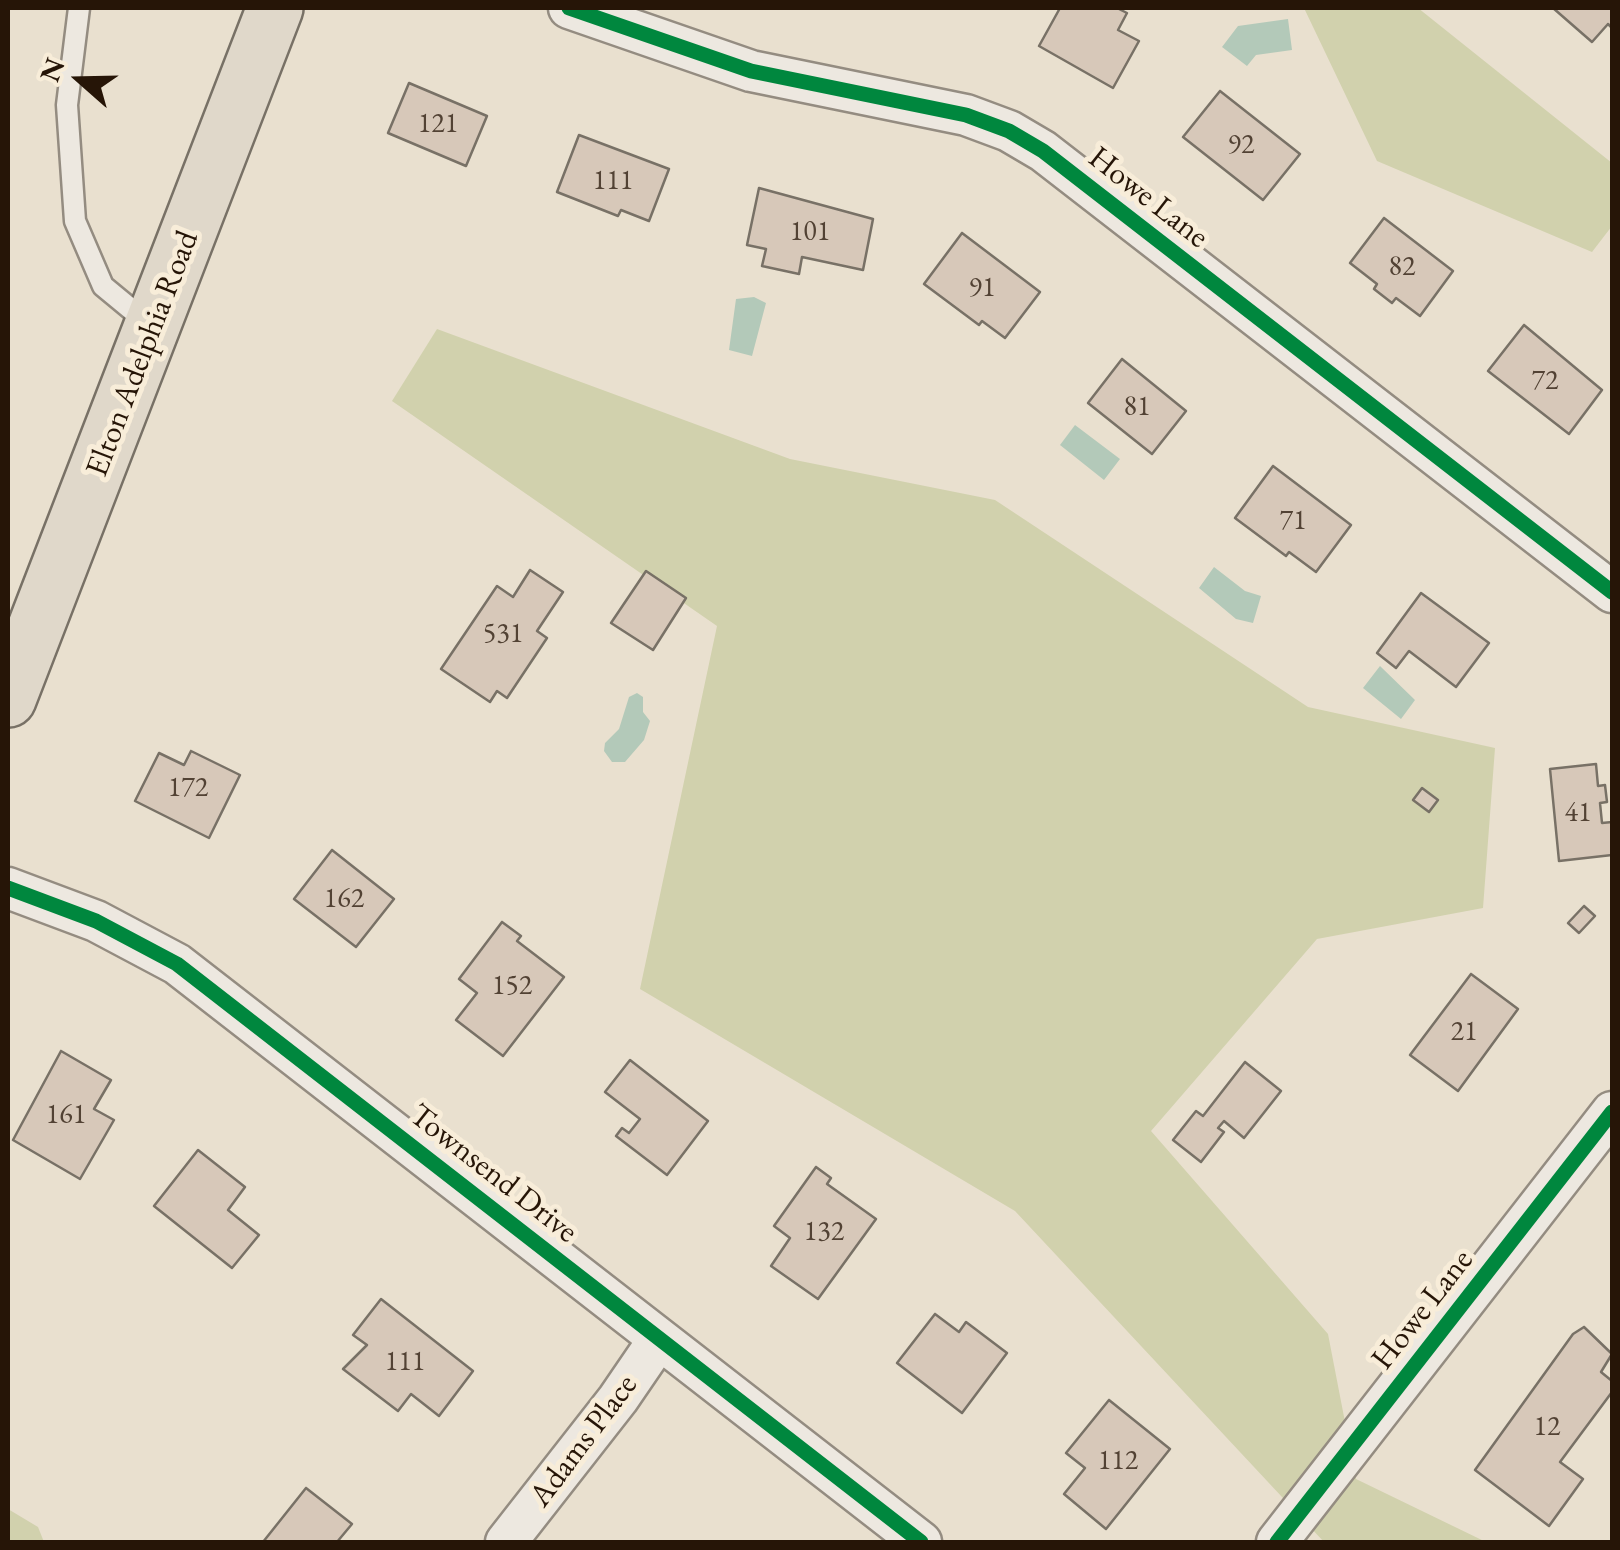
<!DOCTYPE html>
<style>
body{margin:0}
#map{position:relative;width:1620px;height:1550px;overflow:hidden;background:#e9e0cf;font-family:"EB Garamond",serif}
canvas{display:block}
.frame{position:absolute;inset:0;border:10px solid #261507;pointer-events:none}
.north{position:absolute;left:30px;top:30px;width:100px;height:100px;-webkit-text-stroke:8px #f8edd9;paint-order:stroke;rotate:290deg;font-size:28px;font-weight:700;line-height:40px;text-align:center;color:#261507}
.north::after{content:'';display:block;margin:auto;width:35px;height:45px;background:#261507;clip-path:polygon(50% 0,100% 100%,50% 72%,0 100%)}
</style>
<div id="map">
<canvas width="1620" height="1550"></canvas>
<div class="frame"></div>
<div class="north">N</div>
</div>
<script>
const g = document.querySelector('canvas').getContext('2d');
g.lineJoin = 'round';
function paint(path, color) { g.fillStyle = color; g.fill(path, 'evenodd'); }
const shape = rows => new Path2D(rows.map(r => 'M' + r).join(''));
function strokePath(path, color, width, dash) { g.strokeStyle = color; g.lineWidth = width; g.lineCap = dash ? 'butt' : 'round'; g.setLineDash(dash || []); g.stroke(path); }
function write(font, color, halo, rows, align = 'center') {
  g.font = font + ' "EB Garamond",serif'; g.lineWidth = 10; g.setLineDash([]); g.textBaseline = 'middle'; g.strokeStyle = halo; g.fillStyle = color; for (const [text, x, y, turn = 0] of rows) {
    g.save(); g.translate(x, y); g.rotate((+turn || 0) * Math.PI / 180); g.textAlign = isNaN(turn) ? turn : align; if (halo) g.strokeText(text, 0, 0); g.fillText(text, 0, 0); g.restore();
  }
}
paint(shape([
 [1304,8,1418,8,1612,163,1612,226,1592,252,1377,161],
 [437,329,790,459,995,500,1308,707,1495,748,1483,908,1317,939,1151,1131,1328,1334,1356,1479,1486,1542,1324,1542,1015,1211,640,989,717,626,392,401],
 [8,1509,38,1527,44,1542,8,1542]
]), '#d1d1ad');
paint(shape([
 [1288,19,1292,50,1256,55,1247,66,1222,47,1238,26],
 [754,297,766,303,752,356,729,350,736,299],
 [1075,425,1120,459,1104,480,1060,445],
 [1214,567,1245,591,1261,596,1253,623,1236,619,1199,588],
 [1380,666,1415,700,1401,719,1363,688],
 [637,693,643,697,643,712,650,721,644,740,625,762,612,762,604,751,605,743,619,729,629,697]
]), '#b3c9b9');
const building = shape([
 [1060,8,1117,8,1127,13,1118,30,1139,41,1113,88,1039,46,1060,8],
 [1553,8,1612,8,1612,28,1608,24,1592,42,1553,8],
 [409,83,487,116,466,166,388,133,409,83],
 [1220,91,1300,154,1263,200,1183,137,1220,91],
 [579,135,669,169,649,221,621,210,618,216,557,192,579,135],
 [759,188,873,219,863,270,802,257,799,274,762,266,766,249,747,245,759,188],
 [1384,218,1453,271,1420,316,1396,298,1392,303,1374,289,1377,284,1350,263,1384,218],
 [962,233,1040,292,1005,338,982,321,979,325,924,284,962,233],
 [1524,325,1602,390,1569,434,1488,371,1524,325],
 [1122,359,1186,411,1152,454,1088,403,1122,359],
 [1273,466,1351,525,1316,572,1289,552,1286,556,1235,518,1273,466],
 [530,570,563,592,537,631,547,638,507,698,497,691,490,702,441,669,497,586,513,597,530,570],
 [646,571,686,598,653,650,611,623,646,571],
 [1421,593,1489,643,1456,687,1409,651,1396,668,1377,653,1421,593],
 [191,751,240,775,209,838,135,801,159,753,184,765,191,751],
 [1596,764,1598,786,1605,785,1607,802,1600,803,1602,823,1612,822,1612,855,1559,861,1550,769,1596,764],
 [1422,788,1438,800,1429,812,1413,800,1422,788],
 [332,850,394,899,356,947,294,899,332,850],
 [1584,906,1595,916,1579,933,1568,923,1584,906],
 [502,922,521,936,517,941,564,977,503,1056,456,1020,477,993,459,979,502,922],
 [1471,974,1518,1009,1458,1091,1410,1055,1471,974],
 [61,1051,111,1080,94,1109,114,1120,80,1179,13,1140,61,1051],
 [630,1060,708,1121,667,1175,616,1136,622,1128,629,1133,640,1119,605,1092,630,1060],
 [1245,1062,1281,1091,1244,1138,1224,1121,1218,1128,1224,1132,1201,1162,1173,1140,1196,1111,1203,1116,1245,1062],
 [198,1150,245,1187,228,1210,259,1235,232,1268,154,1206,198,1150],
 [816,1167,831,1178,827,1184,876,1219,818,1299,771,1266,790,1238,774,1226,816,1167],
 [381,1299,473,1371,439,1416,411,1394,398,1411,343,1369,367,1345,353,1335,381,1299],
 [935,1314,959,1332,966,1322,1007,1353,962,1413,897,1363,935,1314],
 [1584,1327,1612,1354,1601,1372,1612,1381,1612,1392,1560,1462,1583,1479,1549,1526,1475,1470,1573,1334,1584,1327],
 [1109,1400,1170,1449,1106,1529,1064,1494,1085,1468,1066,1453,1109,1400],
 [306,1488,352,1524,337,1542,263,1542,306,1488]
]);
paint(building, '#d7c8b9');
strokePath(building, '#787166', 2.5);
const lane = shape([
 [79,8,67,105,75,221,103,286,149,324]
]);
const street = shape([
 [569,8,751,71,966,115,1009,131,1043,151,1612,592],
 [8,888,96,921,177,964,921,1542],
 [506,1542,618,1399,659,1339],
 [1277,1542,1612,1112]
]);
const primary = shape([
 [8,699,275,8]
]);
strokePath(lane, '#948c81', 25);
strokePath(street, '#948c81', 45);
strokePath(primary, '#787166', 60);
strokePath(lane, '#ede8e0', 20);
strokePath(street, '#ede8e0', 40);
strokePath(primary, '#e0d8ca', 55);
strokePath(shape([
 [569,8,751,71,966,115,1009,131,1043,151,1612,592],
 [8,888,96,921,177,964,921,1542],
 [1277,1542,1612,1112]
]), '#00873e', 15);
write('28px', '#524234', null, [
 ["121",438,124],
 ["92",1241,145],
 ["111",613,181],
 ["101",810,232],
 ["82",1402,267],
 ["91",982,288],
 ["72",1545,381],
 ["81",1137,407],
 ["71",1293,521],
 ["531",503,634],
 ["172",188,788],
 ["41",1578,813],
 ["162",344,899],
 ["152",512,986],
 ["21",1464,1032],
 ["161",66,1115],
 ["132",824,1232],
 ["111",405,1362],
 ["12",1547,1427],
 ["112",1118,1461]
]);
write('32px', '#261507', '#f8edd9', [
 ["Howe Lane",1148,198,38],
 ["Elton Adelphia Road",143,354,-69],
 ["Townsend Drive",493,1174,38],
 ["Howe Lane",1423,1310,-52],
 ["Adams Place",584,1441,-53]
]);
</script>
